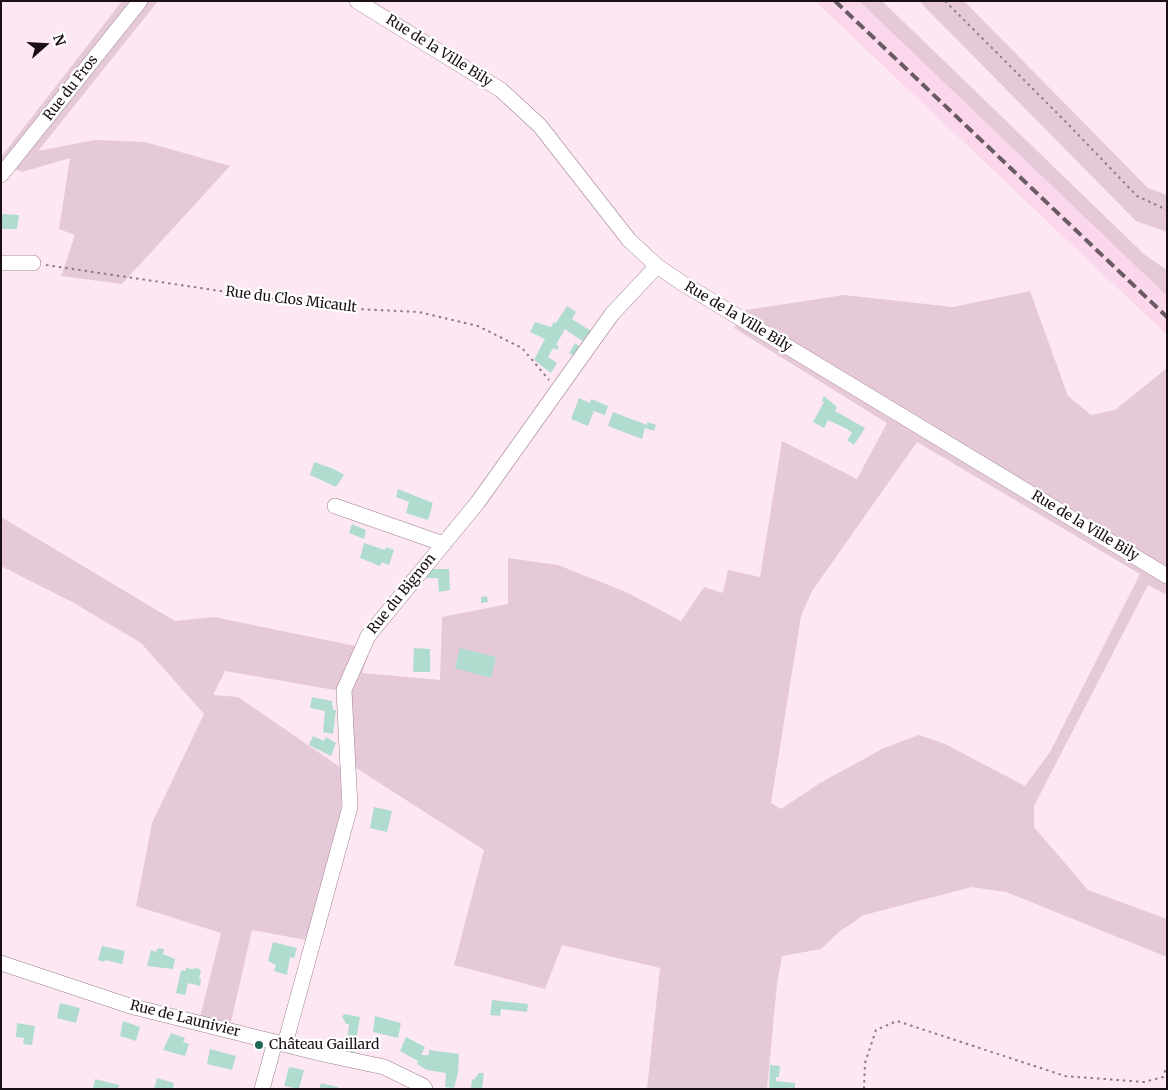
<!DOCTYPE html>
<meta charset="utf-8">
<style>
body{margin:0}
#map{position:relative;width:1168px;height:1090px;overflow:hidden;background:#fde7f3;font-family:Merriweather,serif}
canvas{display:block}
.frame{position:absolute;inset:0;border:2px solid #1b0f17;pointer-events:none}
.north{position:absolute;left:20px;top:20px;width:50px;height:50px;-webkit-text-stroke:4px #fff;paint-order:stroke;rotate:71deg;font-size:14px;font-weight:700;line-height:20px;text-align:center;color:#1b0f17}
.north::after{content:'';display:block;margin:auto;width:18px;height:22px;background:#1b0f17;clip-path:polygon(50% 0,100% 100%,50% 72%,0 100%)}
</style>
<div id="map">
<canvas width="1168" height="1090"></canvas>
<div class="frame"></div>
<div class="north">N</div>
</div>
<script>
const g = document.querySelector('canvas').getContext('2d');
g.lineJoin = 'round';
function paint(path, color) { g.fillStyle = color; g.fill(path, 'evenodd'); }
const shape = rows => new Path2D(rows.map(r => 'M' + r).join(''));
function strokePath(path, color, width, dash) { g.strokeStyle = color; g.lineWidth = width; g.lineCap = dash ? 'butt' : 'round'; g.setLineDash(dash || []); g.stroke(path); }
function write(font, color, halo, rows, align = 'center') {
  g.font = font + ' Merriweather,serif'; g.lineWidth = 4.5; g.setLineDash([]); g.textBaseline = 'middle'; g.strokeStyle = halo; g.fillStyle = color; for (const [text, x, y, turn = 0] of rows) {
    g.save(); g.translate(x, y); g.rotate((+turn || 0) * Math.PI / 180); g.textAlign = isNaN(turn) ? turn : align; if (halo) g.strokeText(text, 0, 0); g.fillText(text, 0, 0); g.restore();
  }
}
paint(shape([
 [815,1,859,1,1167,296,1167,335]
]), '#fad7eb');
paint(shape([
 [122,1,158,1,38,151,95,140,145,142,230,166,122,284,61,276,75,235,59,229,70,158,22,172,1,163,1,157],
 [859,1,882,1,1145,255,1167,270,1167,296],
 [919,1,964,1,1148,188,1167,195,1167,232,1136,221],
 [1030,291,1068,396,1091,415,1115,410,1167,368,1167,595,1148,585,1034,806,1034,827,1088,890,1167,919,1167,957,1006,892,972,887,864,915,839,932,821,949,782,956,777,984,767,1089,647,1089,660,968,562,945,545,989,454,965,484,850,353,766,350,704,335,690,225,671,213,695,238,697,340,767,342,812,306,940,252,930,231,1022,200,1017,221,933,136,906,152,823,204,714,141,643,74,603,1,566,1,517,175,621,214,617,370,649,362,673,440,680,442,617,508,604,508,558,558,565,626,592,681,621,704,587,723,593,728,570,760,577,782,441,857,479,887,423,734,328,746,310,844,295,953,307],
 [917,442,1140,574,1050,752,1025,786,945,744,919,735,884,748,820,783,781,809,771,803,801,616,812,591]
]), '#e5c9d9');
paint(shape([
 [1,214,19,215,17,229,1,229],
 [567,306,576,312,572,319,594,333,585,343,565,329,556,345,559,346,557,350,553,348,548,357,557,363,551,373,534,360,545,339,530,332,535,322,551,327,554,322,556,323],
 [575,343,582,348,576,357,569,353],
 [824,396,837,407,835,411,865,428,854,445,847,440,852,433,847,429,828,420,824,428,813,422,824,402,822,401],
 [579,398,590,403,591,399,608,406,605,415,594,411,588,426,571,419],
 [613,412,647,425,647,422,656,425,654,431,645,428,642,439,608,426],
 [314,462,334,469,344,475,336,487,310,475],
 [398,489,433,503,428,520,406,513,409,502,396,497],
 [352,524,366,530,364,539,349,533],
 [364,543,385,550,386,547,394,550,389,565,382,562,380,566,360,558],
 [432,569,449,569,450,590,439,592,438,578,425,578],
 [487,596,488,602,481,603,481,597],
 [414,648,430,649,430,672,413,672],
 [460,648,496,657,491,678,455,668],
 [312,697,332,701,333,710,336,710,333,734,323,732,325,711,310,708],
 [313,736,324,741,326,737,336,743,331,756,309,745],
 [374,807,392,811,387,832,370,828],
 [273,942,297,948,294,958,290,957,287,975,274,971,276,965,268,961],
 [102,946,125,951,122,964,105,960,105,962,98,960],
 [158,948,164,949,163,954,175,959,173,969,147,966,151,950,156,952],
 [186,968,193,969,198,968,201,971,199,979,201,979,200,986,188,983,185,995,176,993,181,970,185,971],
 [492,1000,528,1004,527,1012,501,1009,500,1016,490,1015],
 [60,1003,80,1008,76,1023,57,1018],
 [345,1014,360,1017,353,1058,342,1055,343,1041,347,1041,349,1024,346,1024,342,1016],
 [375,1016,401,1023,398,1038,373,1032],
 [123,1021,140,1027,136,1041,120,1036],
 [17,1023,35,1026,32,1045,23,1044,24,1038,16,1037],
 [171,1033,185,1038,183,1042,189,1044,185,1056,163,1050],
 [406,1037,425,1047,421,1055,429,1055,429,1050,459,1054,458,1073,454,1088,445,1087,446,1073,427,1070,417,1064,418,1061,400,1051],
 [210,1049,236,1056,232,1070,207,1064],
 [770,1065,780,1066,779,1077,776,1077,776,1081,795,1083,795,1089,769,1089],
 [289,1067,304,1070,299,1089,284,1086],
 [479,1073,484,1073,482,1089,471,1089,472,1079,474,1080],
 [157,1078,174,1083,173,1089,154,1089],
 [95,1079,119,1085,118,1089,93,1089],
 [321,1083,338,1087,338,1089,319,1089]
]), '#b0dcd0');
const minor = shape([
 [357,1,501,90,540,126,629,240,657,266,682,283,1167,576],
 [1,175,140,1],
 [1,263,33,263],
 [335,506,444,544],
 [1,963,130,1006,323,1054,384,1067,423,1086,425,1089],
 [285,1044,350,807,344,690,368,636,478,502,612,314,657,266],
 [262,1089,275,1042]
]);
strokePath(minor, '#9f7e91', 16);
strokePath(shape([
 [945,1,1065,121,1137,196,1167,210],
 [46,265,335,308,419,312,478,326,522,348,549,380],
 [864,1089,865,1063,876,1030,897,1021,1065,1076,1144,1082,1163,1077,1167,1065]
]), '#8d7c86', 2, [2.5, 4]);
strokePath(minor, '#fff', 15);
strokePath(shape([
 [835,1,1167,317]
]), '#6a5a64', 4, [10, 5]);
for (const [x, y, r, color] of [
 [259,1045,5,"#226759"]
]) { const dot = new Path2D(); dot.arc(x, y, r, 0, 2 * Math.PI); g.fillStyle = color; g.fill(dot); strokePath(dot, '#fff', 2); }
write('14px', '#1b0f17', '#fff', [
 ["Rue de la Ville Bily",439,51,32],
 ["Rue du Fros",71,88,-52],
 ["Rue du Clos Micault",291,300,7],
 ["Rue de la Ville Bily",738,317,31],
 ["Rue de la Ville Bily",1085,526,31],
 ["Rue du Bignon",402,594,-51],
 ["Rue de Launivier",185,1019,14]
]);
write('14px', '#1b0f17', '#fff', [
 ["Château Gaillard",269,1045]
], 'left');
</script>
